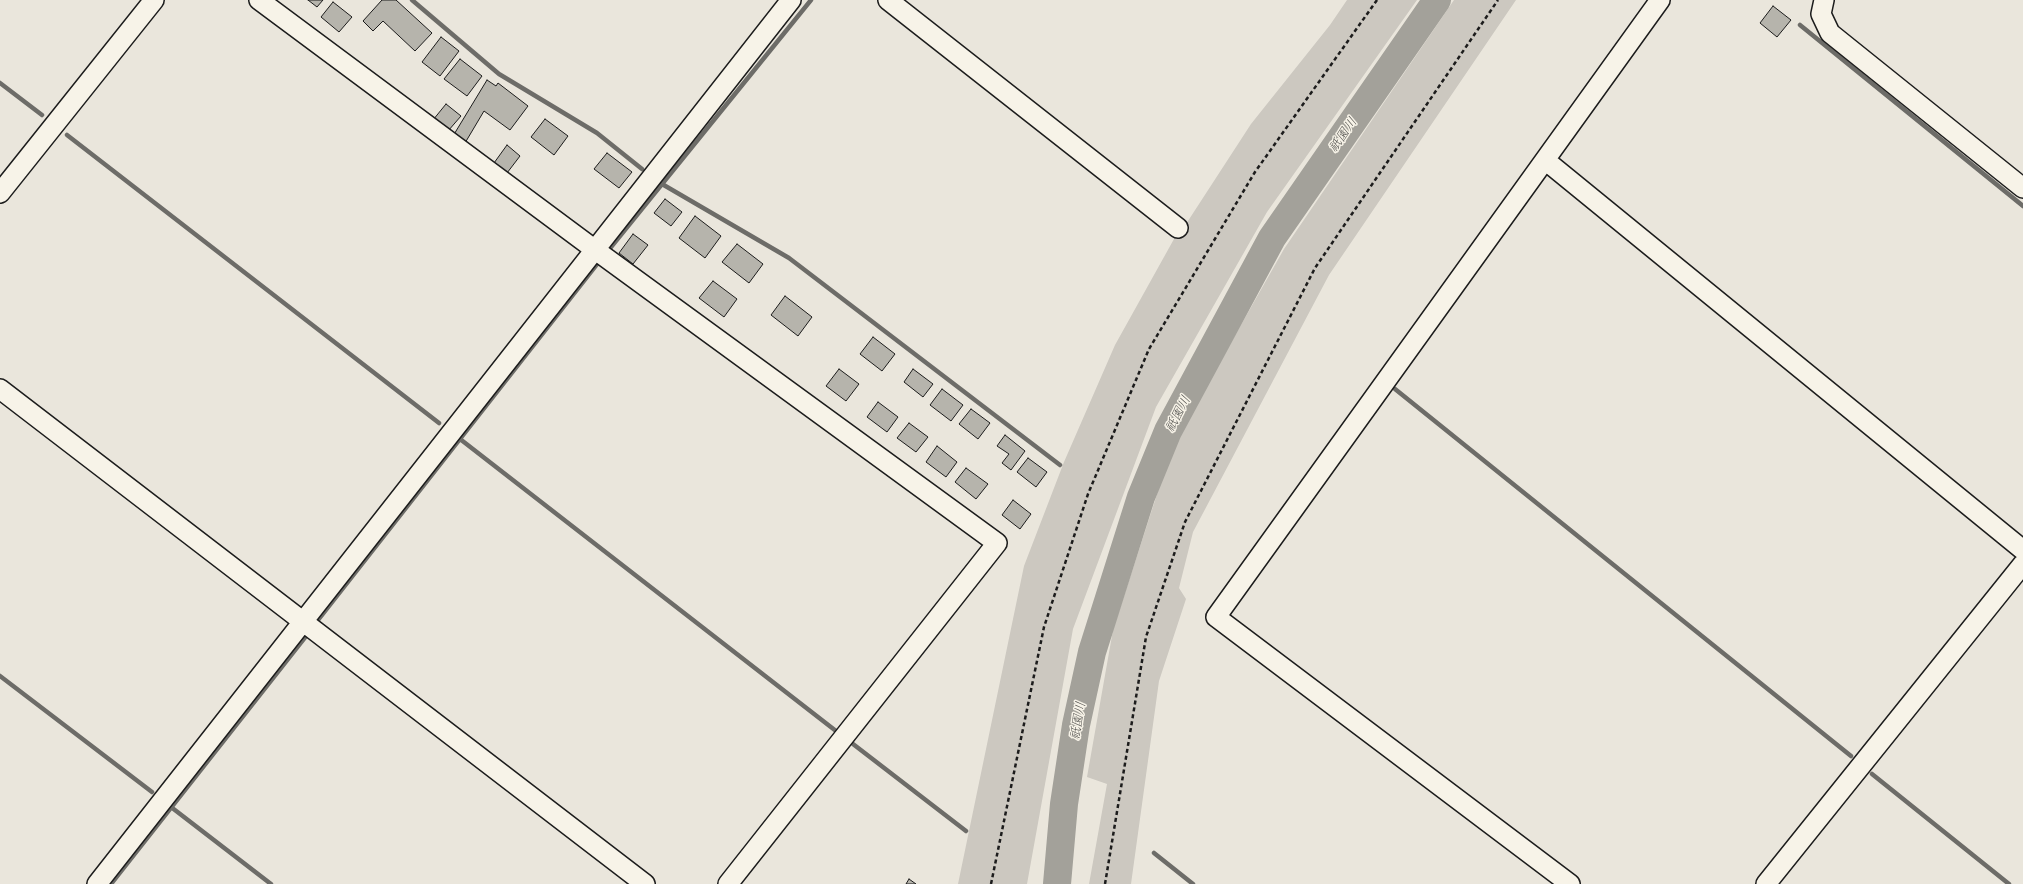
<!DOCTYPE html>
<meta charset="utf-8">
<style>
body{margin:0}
canvas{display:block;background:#eae6dc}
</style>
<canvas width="2023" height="884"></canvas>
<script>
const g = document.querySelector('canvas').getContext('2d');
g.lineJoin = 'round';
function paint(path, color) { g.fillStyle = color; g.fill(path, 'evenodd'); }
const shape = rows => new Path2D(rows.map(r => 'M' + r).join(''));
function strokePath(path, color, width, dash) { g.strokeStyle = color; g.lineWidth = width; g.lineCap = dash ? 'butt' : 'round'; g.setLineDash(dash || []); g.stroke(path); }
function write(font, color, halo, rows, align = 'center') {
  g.font = font + ' Delius,"Klee One",sans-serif'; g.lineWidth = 3; g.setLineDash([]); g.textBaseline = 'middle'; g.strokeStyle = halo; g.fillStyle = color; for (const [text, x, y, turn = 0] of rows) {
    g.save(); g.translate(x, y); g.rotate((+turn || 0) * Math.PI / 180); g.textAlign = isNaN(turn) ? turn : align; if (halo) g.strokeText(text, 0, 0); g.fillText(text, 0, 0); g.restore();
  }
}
paint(shape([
 [1347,0,1417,0,1267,212,1156,407,1073,629,1027,884,958,884,1024,566,1064,462,1115,345,1174,239,1186,224,1251,124,1330,25],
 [1454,0,1516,0,1329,275,1193,532,1179,588,1186,599,1159,681,1131,884,1089,884,1107,784,1087,777,1113,630,1173,445,1284,249]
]), '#ccc8c0');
strokePath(shape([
 [412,0,499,74,597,133,642,169],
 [1800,25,2023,206],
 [0,83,42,115],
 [67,135,439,423],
 [662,184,789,258,1060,465],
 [607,252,811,0],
 [1395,389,1851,756],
 [460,439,836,731],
 [314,625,601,259],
 [0,676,152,792],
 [853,744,966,831],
 [1872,774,2009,884],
 [171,807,271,884],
 [1154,853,1193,884],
 [111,884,310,631]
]), '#6d6c68', 4.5);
strokePath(shape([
 [1057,884,1064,804,1076,725,1092,652,1141,497,1168,431,1272,238,1437,0]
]), '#a3a19a', 28);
const building = shape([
 [308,0,323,0,317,7,308,0],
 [382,0,396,0,432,33,415,51,383,21,373,31,363,21,382,0],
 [333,2,352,17,339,32,321,17,333,2],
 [1773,6,1791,20,1777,37,1760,23,1773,6],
 [441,37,459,51,440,76,422,62,441,37],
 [460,59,482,76,467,96,444,79,460,59],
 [487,80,496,86,498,83,528,106,510,130,484,111,465,143,453,136,487,80],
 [446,104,461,116,448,131,433,120,446,104],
 [545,119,568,136,554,155,531,137,545,119],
 [507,145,520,156,507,173,494,163,507,145],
 [607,153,632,172,619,188,594,169,607,153],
 [665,199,682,212,671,226,654,213,665,199],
 [695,216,721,236,705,258,679,238,695,216],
 [633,234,648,245,633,264,619,253,633,234],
 [737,244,763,264,749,283,722,262,737,244],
 [713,281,737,299,724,317,699,298,713,281],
 [785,296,812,317,798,336,771,315,785,296],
 [873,337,895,354,882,371,860,354,873,337],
 [839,369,859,384,846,401,826,386,839,369],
 [913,369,933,384,923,397,904,382,913,369],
 [942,389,963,405,951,421,930,405,942,389],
 [878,402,898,417,887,432,867,417,878,402],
 [971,409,990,423,978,439,959,424,971,409],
 [909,423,928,437,916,452,897,438,909,423],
 [1005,435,1025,451,1011,470,1002,463,1009,454,997,446,1005,435],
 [937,446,957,462,946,477,926,462,937,446],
 [1028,458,1047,472,1036,487,1017,472,1028,458],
 [966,468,988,484,976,499,955,482,966,468],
 [1013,500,1031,514,1020,529,1002,515,1013,500],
 [909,879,916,884,906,884,909,879]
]);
paint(building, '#b6b4ac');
strokePath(building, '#1c1c1c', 1);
const minor = shape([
 [259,0,594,249,997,543,728,884],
 [888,0,1178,228],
 [1824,0,1821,14,1830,33,2023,188],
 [1545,160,2023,550],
 [0,193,154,0],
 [0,389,645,884],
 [97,884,791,0],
 [1570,884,1216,617,1660,0],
 [1766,884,2023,564]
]);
strokePath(minor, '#1c1c1c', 22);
strokePath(shape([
 [991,884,1044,627,1088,494,1149,349,1255,172,1377,0],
 [1105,884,1146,637,1185,522,1315,268,1498,0]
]), '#1c1c1c', 2.5, [4, 3]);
strokePath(minor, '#f7f3e8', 19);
write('italic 13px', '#52514e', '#f7f3e8', [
 ["祇園川",1343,135,-55],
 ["祇園川",1178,414,-62],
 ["祇園川",1078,721,-80]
]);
</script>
